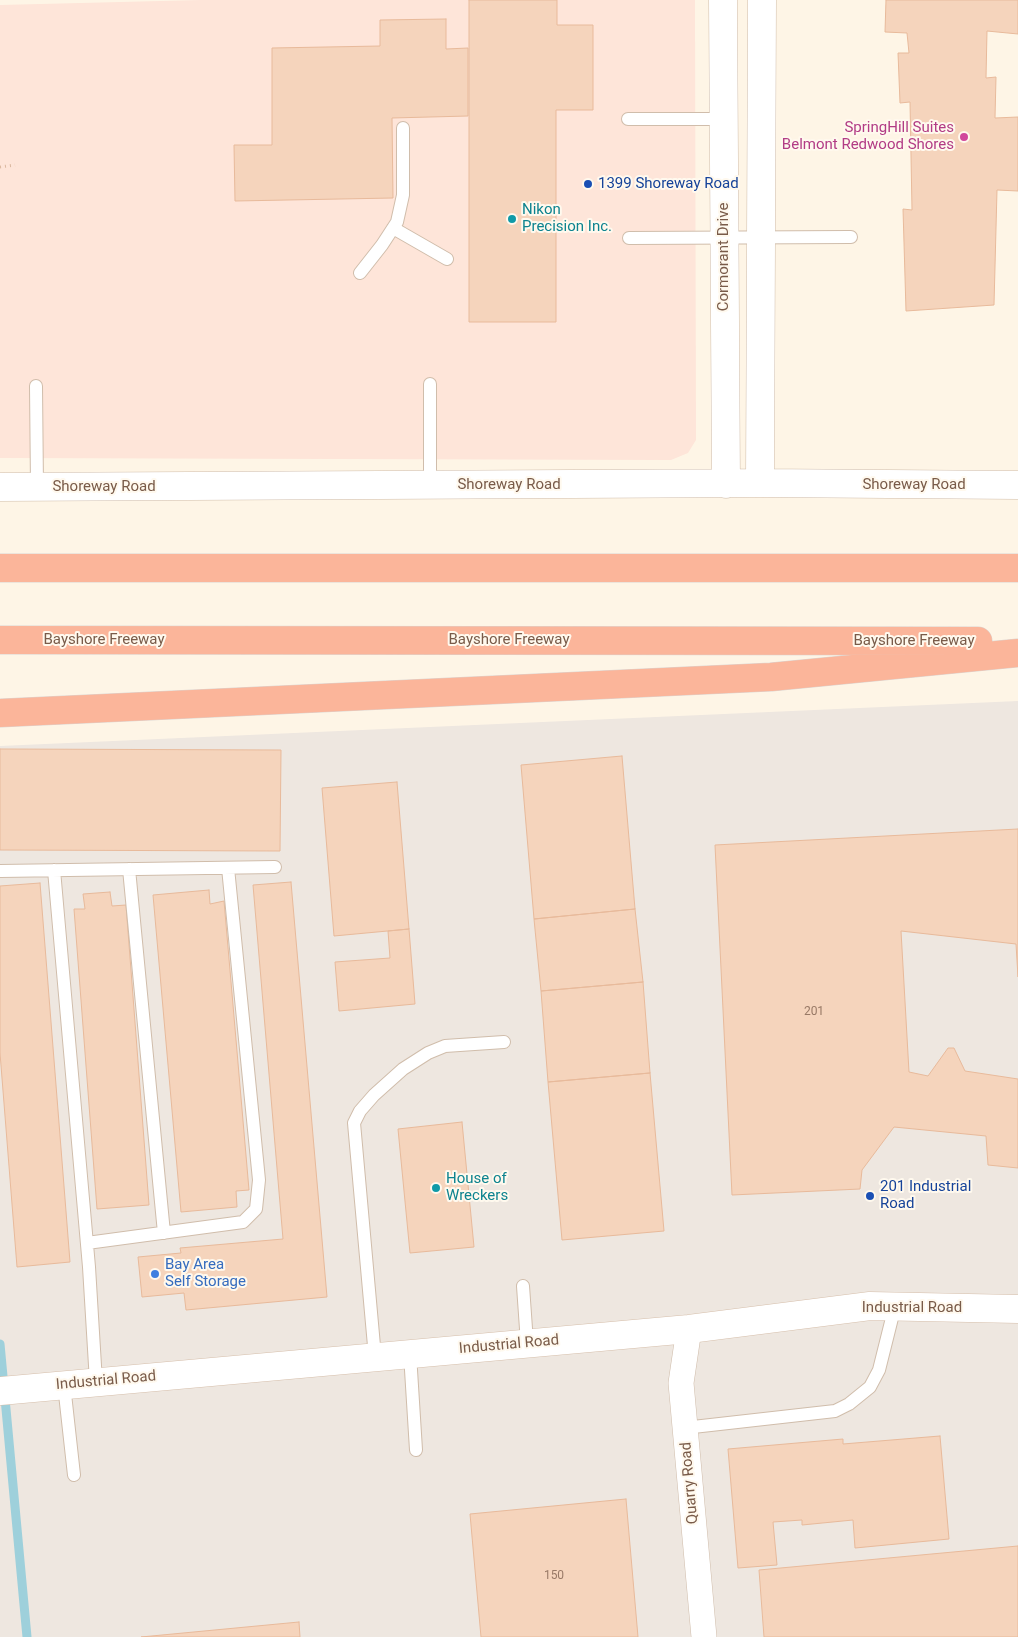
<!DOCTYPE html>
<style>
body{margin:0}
canvas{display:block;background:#fef5e6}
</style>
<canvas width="1018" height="1637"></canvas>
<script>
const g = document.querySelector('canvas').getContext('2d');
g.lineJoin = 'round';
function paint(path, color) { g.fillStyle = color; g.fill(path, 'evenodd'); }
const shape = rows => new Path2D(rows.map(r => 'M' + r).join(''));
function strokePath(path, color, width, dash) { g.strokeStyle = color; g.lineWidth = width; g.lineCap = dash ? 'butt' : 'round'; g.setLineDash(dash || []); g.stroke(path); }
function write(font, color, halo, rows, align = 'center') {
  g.font = font + ' Roboto,sans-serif'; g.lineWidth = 4; g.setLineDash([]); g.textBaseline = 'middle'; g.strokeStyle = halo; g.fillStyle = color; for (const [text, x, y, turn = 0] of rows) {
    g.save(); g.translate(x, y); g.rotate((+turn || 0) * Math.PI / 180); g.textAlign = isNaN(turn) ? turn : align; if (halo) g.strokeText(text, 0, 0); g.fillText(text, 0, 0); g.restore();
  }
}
paint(shape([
 [201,0,695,0,696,440,688,453,671,460,0,458,0,5]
]), '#fee5d9');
paint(shape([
 [1018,701,1018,1637,0,1637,0,746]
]), '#eee7e0');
strokePath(shape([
 [0,1344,27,1637]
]), '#9ed0db', 9);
const building = shape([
 [469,0,557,0,557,25,593,25,593,110,556,110,556,322,469,322,469,0],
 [886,0,1018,0,1018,34,987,31,986,78,996,77,995,118,1018,117,1018,191,997,190,994,305,906,311,903,209,912,210,910,102,900,103,898,53,909,53,907,33,885,32,886,0],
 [446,19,446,49,468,48,468,116,392,118,393,198,235,201,234,145,272,145,272,48,380,46,380,20,446,19],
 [0,749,281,750,280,851,0,850,0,749],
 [622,756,635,909,534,919,521,765,622,756],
 [397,782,409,929,334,936,322,788,397,782],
 [1018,829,1018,977,1016,944,901,931,909,1072,928,1076,948,1048,954,1048,965,1071,1018,1079,1018,1168,988,1165,986,1136,894,1127,862,1170,860,1189,732,1195,715,845,1018,829],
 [291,882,327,1297,186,1310,184,1293,142,1297,138,1257,181,1253,180,1248,283,1239,253,885,291,882],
 [40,883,70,1262,17,1267,0,1053,0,886,40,883],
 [209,890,210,904,224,901,249,1190,236,1191,237,1207,181,1212,153,895,209,890],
 [110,892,112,906,126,905,149,1205,97,1209,74,909,85,909,83,894,110,892],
 [635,909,643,982,541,991,534,919,635,909],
 [409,929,415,1004,339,1011,335,962,390,958,388,931,409,929],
 [643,982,650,1073,548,1082,541,991,643,982],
 [650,1073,664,1231,562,1240,548,1082,650,1073],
 [462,1122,474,1247,410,1253,398,1129,462,1122],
 [940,1436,949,1539,855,1548,853,1520,802,1525,802,1520,773,1522,777,1565,738,1568,728,1449,843,1439,843,1444,940,1436],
 [626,1499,638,1637,481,1637,470,1514,626,1499],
 [1018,1546,1018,1637,764,1637,759,1570,1018,1546],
 [299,1622,300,1637,141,1637,299,1622]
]);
paint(building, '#f5d4bc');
strokePath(building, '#e8ba9b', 1);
const service = shape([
 [628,119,723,119],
 [393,228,447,259],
 [629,238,851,237],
 [360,273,382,245,397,222,403,195,403,128],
 [430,384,430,486],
 [36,386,37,487],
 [129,869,164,1233],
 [54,870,89,1267,96,1382],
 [0,871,275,867],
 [87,1243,243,1222,256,1209,259,1180,228,868],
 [523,1286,527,1343],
 [410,1354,416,1450],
 [375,1357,354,1123,360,1111,374,1095,403,1069,428,1053,445,1046,504,1042],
 [64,1385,74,1475],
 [684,1428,835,1411,849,1404,870,1387,879,1370,895,1306]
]);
const minor = shape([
 [689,1329,681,1383,704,1637]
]);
const tertiary = shape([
 [723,0,726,484],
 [760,483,762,0],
 [0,487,760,483,1018,485]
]);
const secondary = shape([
 [0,1391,689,1329,870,1306,1018,1309]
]);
const motorway = shape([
 [0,568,1018,568],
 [0,640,978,641],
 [0,713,771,677,1018,653]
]);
strokePath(service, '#d0bdab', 14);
strokePath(minor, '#d0bdab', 26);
strokePath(tertiary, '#d0bdab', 29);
strokePath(secondary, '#d6bfab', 29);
strokePath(motorway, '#dcd4d0', 29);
strokePath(shape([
 [0,167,15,165]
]), '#dab79f', 3, [1, 4]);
strokePath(service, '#fff', 12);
strokePath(minor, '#fff', 25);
strokePath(tertiary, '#fff', 28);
strokePath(secondary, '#fff', 28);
strokePath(motorway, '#fbb59a', 28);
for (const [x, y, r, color] of [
 [964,137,5,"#d1479c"],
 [588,184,5,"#1a4fb4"],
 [512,219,5,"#0f9aa8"],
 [436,1188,5,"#0f9aa8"],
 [870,1196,5,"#1a4fb4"],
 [155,1274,5,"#3f7fe0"]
]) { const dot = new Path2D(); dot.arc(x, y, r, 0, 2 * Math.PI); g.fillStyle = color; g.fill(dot); strokePath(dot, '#fff9ee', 2); }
write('12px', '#987966', null, [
 ["201",814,1012],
 ["150",554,1576]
]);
write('15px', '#b23c85', '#fff9ee', [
 ["SpringHill Suites",954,128],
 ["Belmont Redwood Shores",954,145]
], 'right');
write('15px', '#164399', '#fff9ee', [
 ["1399 Shoreway Road",598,184],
 ["201 Industrial",880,1187],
 ["Road",880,1204]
], 'left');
write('15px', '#0d838f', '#fff9ee', [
 ["Nikon",522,210],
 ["Precision Inc.",522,227],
 ["House of",446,1179],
 ["Wreckers",446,1196]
], 'left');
write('15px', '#795b49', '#fff9ee', [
 ["Cormorant Drive",724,257,-90],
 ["Shoreway Road",509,485],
 ["Shoreway Road",914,485],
 ["Shoreway Road",104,487],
 ["Bayshore Freeway",104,640],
 ["Bayshore Freeway",509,640],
 ["Bayshore Freeway",914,641],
 ["Industrial Road",912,1308],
 ["Industrial Road",509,1345,-5],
 ["Industrial Road",106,1381,-5],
 ["Quarry Road",690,1483,-95]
]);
write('15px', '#366cbe', '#fff9ee', [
 ["Bay Area",165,1265],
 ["Self Storage",165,1282]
], 'left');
</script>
